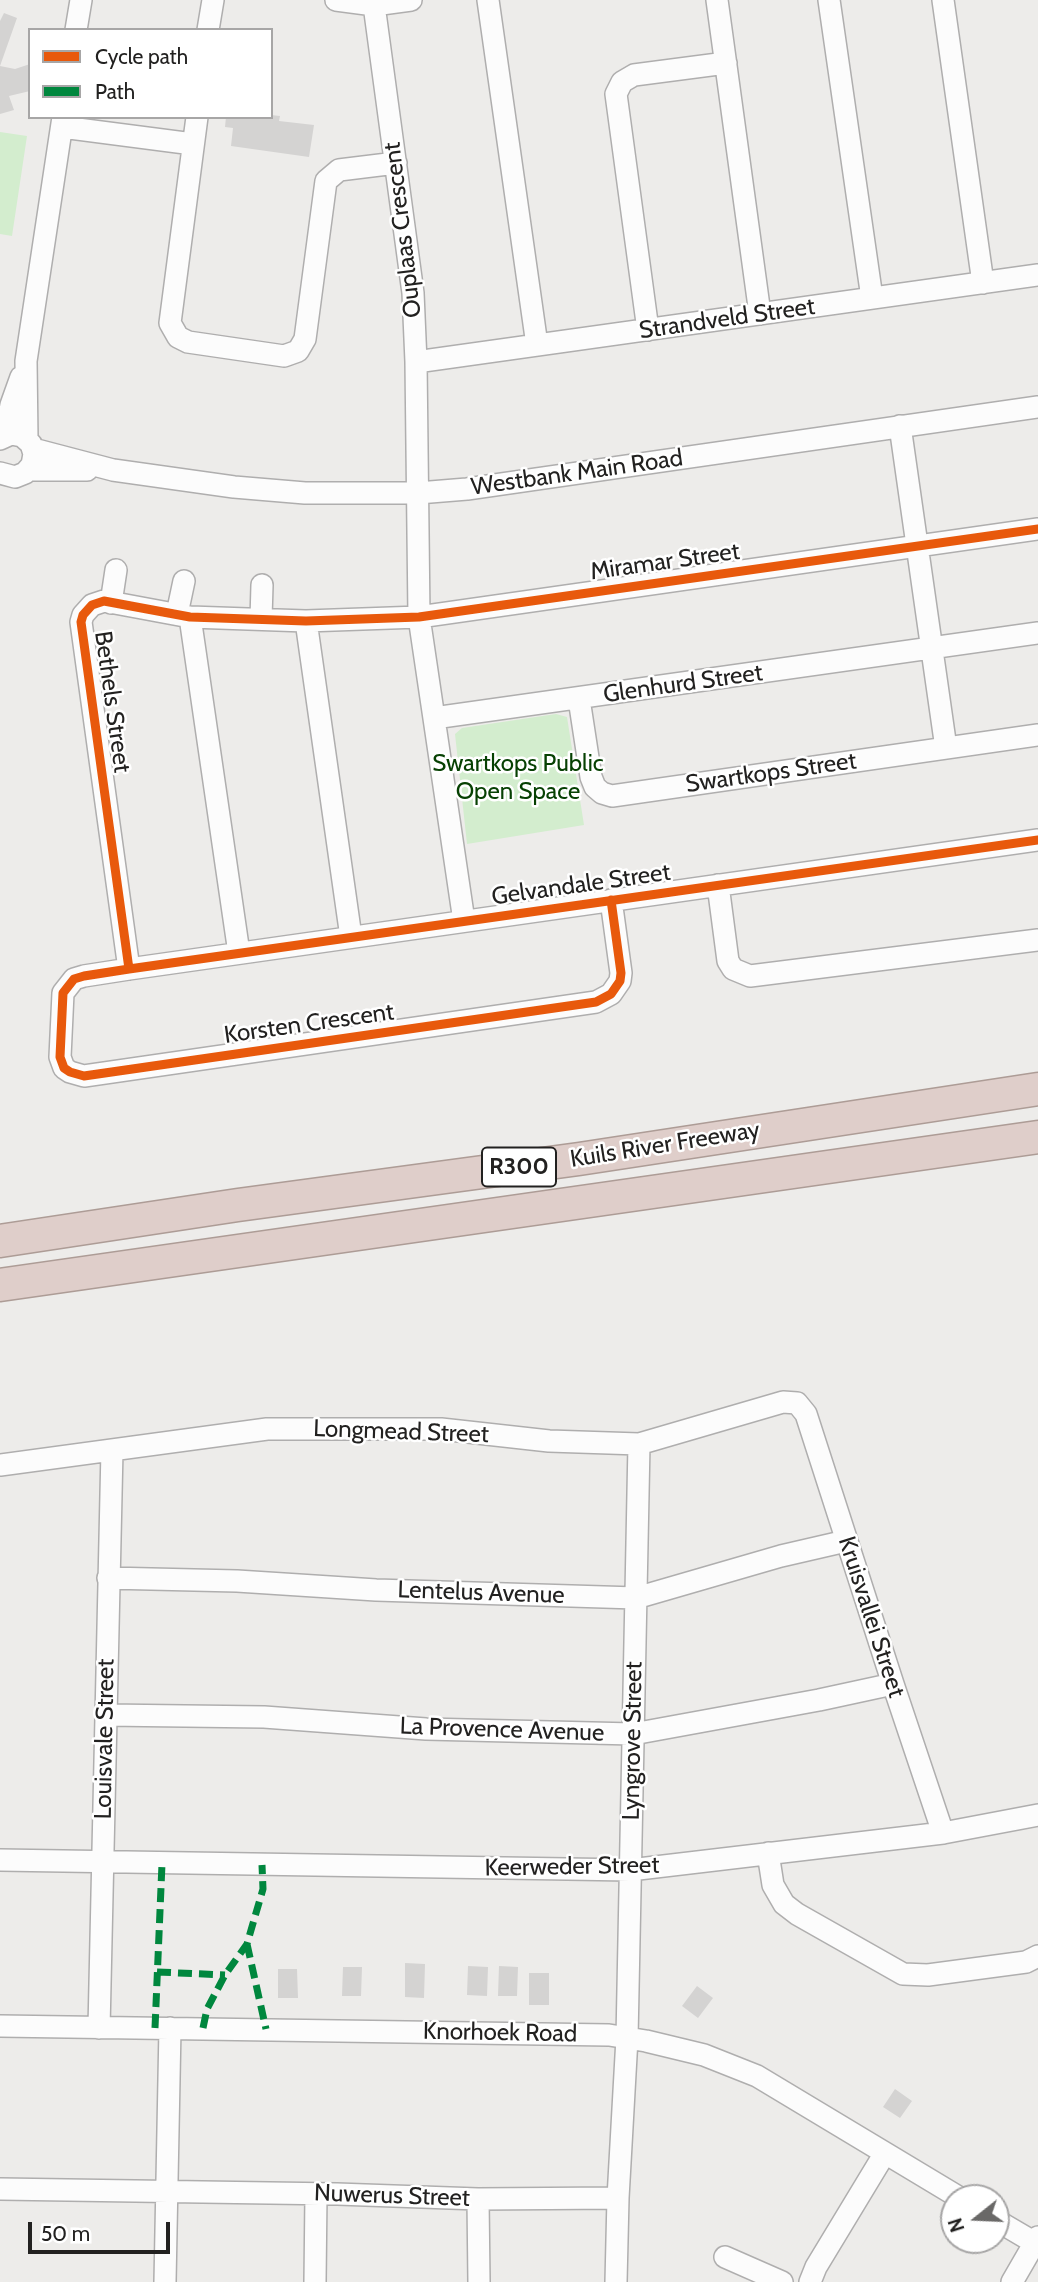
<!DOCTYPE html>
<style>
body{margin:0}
#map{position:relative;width:1038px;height:2282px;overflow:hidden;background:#edecea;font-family:Cabin,sans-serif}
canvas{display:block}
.legend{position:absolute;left:28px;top:28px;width:245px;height:91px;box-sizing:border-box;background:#fff;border:2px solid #a7a6a6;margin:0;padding:9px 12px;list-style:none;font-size:21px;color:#222120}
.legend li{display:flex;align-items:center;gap:14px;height:35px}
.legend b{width:35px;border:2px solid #a7a6a6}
.north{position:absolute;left:940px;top:2184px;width:70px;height:70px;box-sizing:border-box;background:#fff;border:2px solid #a7a6a6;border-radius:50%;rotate:252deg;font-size:19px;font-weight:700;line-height:28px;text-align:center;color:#222120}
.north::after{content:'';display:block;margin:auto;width:24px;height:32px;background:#696867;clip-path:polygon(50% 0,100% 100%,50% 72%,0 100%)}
.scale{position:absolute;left:28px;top:2222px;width:142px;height:32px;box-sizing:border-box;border:4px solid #222120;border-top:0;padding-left:9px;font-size:21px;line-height:24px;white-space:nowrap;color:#222120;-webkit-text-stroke:5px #fff;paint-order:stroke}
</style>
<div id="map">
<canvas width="1038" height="2282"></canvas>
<ul class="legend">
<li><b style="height:9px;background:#e8590c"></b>Cycle path</li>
<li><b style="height:9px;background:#00873e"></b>Path</li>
</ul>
<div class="north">N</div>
<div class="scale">50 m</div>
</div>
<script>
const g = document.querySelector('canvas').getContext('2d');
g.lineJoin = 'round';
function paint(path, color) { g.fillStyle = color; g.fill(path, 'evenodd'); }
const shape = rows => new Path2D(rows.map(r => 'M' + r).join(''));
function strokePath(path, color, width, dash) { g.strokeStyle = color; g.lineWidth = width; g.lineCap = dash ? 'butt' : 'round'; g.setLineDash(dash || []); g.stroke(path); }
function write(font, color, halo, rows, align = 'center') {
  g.font = font + ' Cabin,sans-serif'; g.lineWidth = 5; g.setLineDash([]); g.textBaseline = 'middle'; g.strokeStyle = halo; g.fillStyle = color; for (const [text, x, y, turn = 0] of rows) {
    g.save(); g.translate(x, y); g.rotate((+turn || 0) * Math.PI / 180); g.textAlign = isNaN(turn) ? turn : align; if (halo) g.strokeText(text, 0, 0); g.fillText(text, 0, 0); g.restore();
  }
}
paint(shape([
 [0,132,27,136,12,236,0,234],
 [556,714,567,717,584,825,467,844,455,734,462,728]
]), '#d3edce');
paint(shape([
 [4,13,17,18,0,66,15,69,30,64,30,91,9,96,14,110,0,114,0,21],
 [271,115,280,116,279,121,314,125,309,157,231,146,233,128,225,127,226,117,271,117],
 [405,1963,425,1964,424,1998,405,1997],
 [468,1966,488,1967,487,1996,467,1995],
 [499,1966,518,1967,517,1996,498,1996],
 [343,1967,362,1967,361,1996,342,1996],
 [278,1969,297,1969,298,1998,278,1998],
 [529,1973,549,1973,549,2005,529,2005],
 [697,1986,713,1998,698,2018,682,2006],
 [895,2089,912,2101,900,2118,883,2107]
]), '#d4d3d2');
const minor = shape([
 [336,0,374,5],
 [411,0,374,5,413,293,416,362,419,617,464,921],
 [488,0,537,345],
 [717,0,760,314],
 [829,0,872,298],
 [943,0,983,283],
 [76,30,81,0],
 [208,30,213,0],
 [197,117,170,323,178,337,188,342,284,356,298,351,305,339,326,181,339,170,396,163],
 [62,127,193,144],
 [648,330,616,94,622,82,634,75,726,63],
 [416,362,1038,275],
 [900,426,946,748],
 [5,435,11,405,21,377],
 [0,439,11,434,22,436,31,444,34,454,32,465,25,473,15,477,0,473],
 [27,439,26,361,63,117],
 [33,449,113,470,234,487,305,493,418,493,467,489,1038,407],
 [29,470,87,470],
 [111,603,116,570],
 [177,614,184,581],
 [190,617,239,953],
 [261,619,262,585],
 [306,621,351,937],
 [579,699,591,777,595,787,602,793,612,796,1038,735],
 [434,718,1038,633],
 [718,885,728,961,733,969,750,976,1038,940],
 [611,900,621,973,620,981,611,994,596,1002,84,1076,70,1072,64,1068,60,1057,63,993,74,979,84,976,129,969,1038,840],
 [129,969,81,622,83,615,92,605,104,601,190,617,306,621,419,617,1038,529],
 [0,1465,267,1429,441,1429,549,1441,639,1444,783,1402,797,1403,806,1414,893,1684,943,1833],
 [108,1578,237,1581,376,1590,636,1598,781,1556,846,1541],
 [106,1715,264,1717,426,1729,633,1734,819,1700,893,1684],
 [768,1853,773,1885,784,1904,797,1914,903,1974,928,1975,1026,1962,1038,1956],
 [0,1860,630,1870,943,1833,1038,1815],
 [0,2026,609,2035,646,2041,704,2055,757,2076,960,2198],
 [99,2028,112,1450],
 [0,2189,337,2194,478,2199,618,2198],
 [478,2199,479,2282],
 [996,2220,1035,2243],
 [725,2257,782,2282],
 [165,2282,170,2028],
 [315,2282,316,2194],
 [616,2282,618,2198,627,2038,639,1444],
 [810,2282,816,2267,885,2153],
 [1012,2282,1038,2237]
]);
const highway = shape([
 [0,1241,238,1205,579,1159,1038,1089],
 [0,1285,1038,1137]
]);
strokePath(minor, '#afaeae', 24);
strokePath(highway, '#ad9c96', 35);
strokePath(minor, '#fcfcfc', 21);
strokePath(highway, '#dfceca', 32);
strokePath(shape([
 [247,1944,266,2029],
 [157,1972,225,1975],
 [155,2028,162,1864],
 [203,2028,207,2009,225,1975,247,1944,263,1889,262,1865]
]), '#00873e', 7, [14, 7]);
strokePath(shape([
 [611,900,621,973,620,981,611,994,596,1002,84,1076,70,1072,64,1068,60,1057,63,993,74,979,84,976,129,969,1038,840],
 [129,969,81,622,83,615,92,605,104,601,190,617,306,621,419,617,1038,529]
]), '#e8590c', 9);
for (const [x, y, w] of [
 [519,1167,74]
]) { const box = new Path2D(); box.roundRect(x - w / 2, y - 19.5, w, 39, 5); g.fillStyle = '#fff'; g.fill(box); strokePath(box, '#222120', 2); }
write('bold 23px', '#222120', null, [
 ["R300",519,1167]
]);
write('24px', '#222120', '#fff', [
 ["Ouplaas Crescent",403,230,-97],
 ["Strandveld Street",727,319,-8],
 ["Westbank Main Road",577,473,-8],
 ["Miramar Street",665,562,-8],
 ["Glenhurd Street",683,684,-8],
 ["Bethels Street",112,702,82],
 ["Swartkops Street",771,773,-8],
 ["Gelvandale Street",581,885,-8],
 ["Korsten Crescent",309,1024,-8],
 ["Kuils River Freeway",665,1145,-9],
 ["Longmead Street",401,1432,2],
 ["Lentelus Avenue",481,1593,2],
 ["Kruisvallei Street",871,1617,72],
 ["La Provence Avenue",502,1730,2],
 ["Louisvale Street",105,1739,-89],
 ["Lyngrove Street",633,1741,-89],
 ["Keerweder Street",572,1867,-1],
 ["Knorhoek Road",500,2033,1],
 ["Nuwerus Street",392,2196,2]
]);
write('24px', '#074103', '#fff', [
 ["Swartkops Public",518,764],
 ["Open Space",518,792]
]);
</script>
